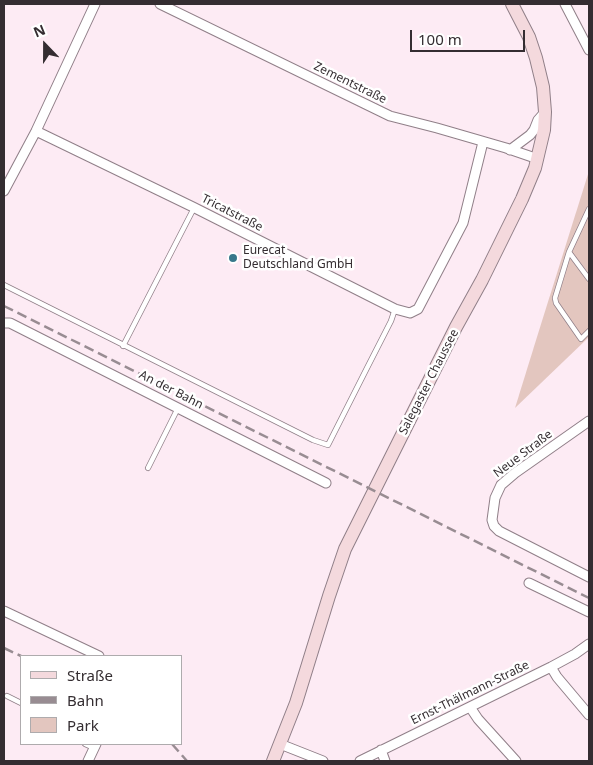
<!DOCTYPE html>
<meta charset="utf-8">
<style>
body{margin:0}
#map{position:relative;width:593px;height:765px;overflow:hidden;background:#fdebf4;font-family:"Noto Sans",sans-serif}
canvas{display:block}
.frame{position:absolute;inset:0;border:5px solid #342d31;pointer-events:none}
.legend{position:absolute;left:20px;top:655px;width:162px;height:90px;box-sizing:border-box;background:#fff;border:1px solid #aeabad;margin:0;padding:6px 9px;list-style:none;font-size:15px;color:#342d31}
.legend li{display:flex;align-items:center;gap:10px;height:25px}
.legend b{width:25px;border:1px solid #aeabad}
.north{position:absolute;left:20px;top:20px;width:50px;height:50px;-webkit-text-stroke:4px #fff;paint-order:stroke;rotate:338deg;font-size:14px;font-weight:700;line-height:20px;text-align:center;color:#342d31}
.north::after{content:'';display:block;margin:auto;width:18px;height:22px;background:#342d31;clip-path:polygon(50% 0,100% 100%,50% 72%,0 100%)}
.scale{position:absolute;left:410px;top:30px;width:115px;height:22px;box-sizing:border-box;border:2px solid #342d31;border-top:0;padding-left:6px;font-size:15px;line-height:18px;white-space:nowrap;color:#342d31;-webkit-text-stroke:4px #fff;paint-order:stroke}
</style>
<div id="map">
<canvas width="593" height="765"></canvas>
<div class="frame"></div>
<ul class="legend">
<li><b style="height:6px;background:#f4d9dd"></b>Straße</li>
<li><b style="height:6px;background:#988c92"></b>Bahn</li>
<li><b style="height:14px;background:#e3c6bf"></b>Park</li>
</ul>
<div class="north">N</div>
<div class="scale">100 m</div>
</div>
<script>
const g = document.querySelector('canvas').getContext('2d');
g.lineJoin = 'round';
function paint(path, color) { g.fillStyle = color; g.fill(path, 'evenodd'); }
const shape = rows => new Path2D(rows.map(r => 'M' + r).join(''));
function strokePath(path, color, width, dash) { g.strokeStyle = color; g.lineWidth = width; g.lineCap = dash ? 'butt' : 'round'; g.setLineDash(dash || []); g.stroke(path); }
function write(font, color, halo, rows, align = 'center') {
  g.font = font + ' "Noto Sans",sans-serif'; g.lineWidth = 5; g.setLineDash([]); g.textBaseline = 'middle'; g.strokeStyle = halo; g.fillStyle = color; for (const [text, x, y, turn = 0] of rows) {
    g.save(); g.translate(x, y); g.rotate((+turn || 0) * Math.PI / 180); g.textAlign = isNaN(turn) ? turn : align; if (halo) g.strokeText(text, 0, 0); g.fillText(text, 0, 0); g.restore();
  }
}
paint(shape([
 [589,171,589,337,515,408,537,337]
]), '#e3c6bf');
const lane = shape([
 [589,209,569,252,589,279],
 [569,252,555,298,556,303,581,339,589,331],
 [4,285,313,440,328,445,367,368,391,321,395,309],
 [123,346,194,208],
 [148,468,178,408],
 [7,696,21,703],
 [85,744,94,748]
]);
const street = shape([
 [160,4,390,116,437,128,506,148,538,159],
 [565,4,589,50],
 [36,131,193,207,395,309,410,313,418,309,463,223,483,142],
 [510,150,530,135,534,130,538,120,545,112],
 [4,191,36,131,95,4],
 [4,323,10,323,326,483],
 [589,421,515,473,501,485,495,498,492,520,494,526,499,531,589,577],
 [529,583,589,612],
 [4,611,99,656],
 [551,667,557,677,589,715],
 [470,707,478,719,516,761],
 [280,744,323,761],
 [381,750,385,761],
 [88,761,96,744],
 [360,761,551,667,575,654,589,644]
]);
const secondary = shape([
 [273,761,296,703,329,596,345,549,456,327,482,280,522,199,535,168,544,130,545,112,543,87,536,58,529,37,512,4]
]);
strokePath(lane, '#907f88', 6);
strokePath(street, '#907f88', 11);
strokePath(secondary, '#907f88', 14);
strokePath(lane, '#fff', 4.5);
strokePath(street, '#fff', 9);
strokePath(secondary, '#f4d9dd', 12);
strokePath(shape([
 [4,306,589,598],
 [4,648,21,656],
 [172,744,187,761]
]), '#988c92', 2.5, [10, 5]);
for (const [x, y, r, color] of [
 [233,258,5,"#38788b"]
]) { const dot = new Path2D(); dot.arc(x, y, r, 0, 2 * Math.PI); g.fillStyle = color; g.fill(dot); strokePath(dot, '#fff', 2); }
write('12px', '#342d31', '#fff', [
 ["Zementstraße",350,83,26],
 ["Tricatstraße",232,213,27],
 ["Salegaster Chaussee",429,382,-63],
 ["An der Bahn",171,390,27],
 ["Neue Straße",523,454,-37],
 ["Ernst-Thälmann-Straße",470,693,-26]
]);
write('12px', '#342d31', '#fff', [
 ["Eurecat",243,251],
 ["Deutschland GmbH",243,265]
], 'left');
</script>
